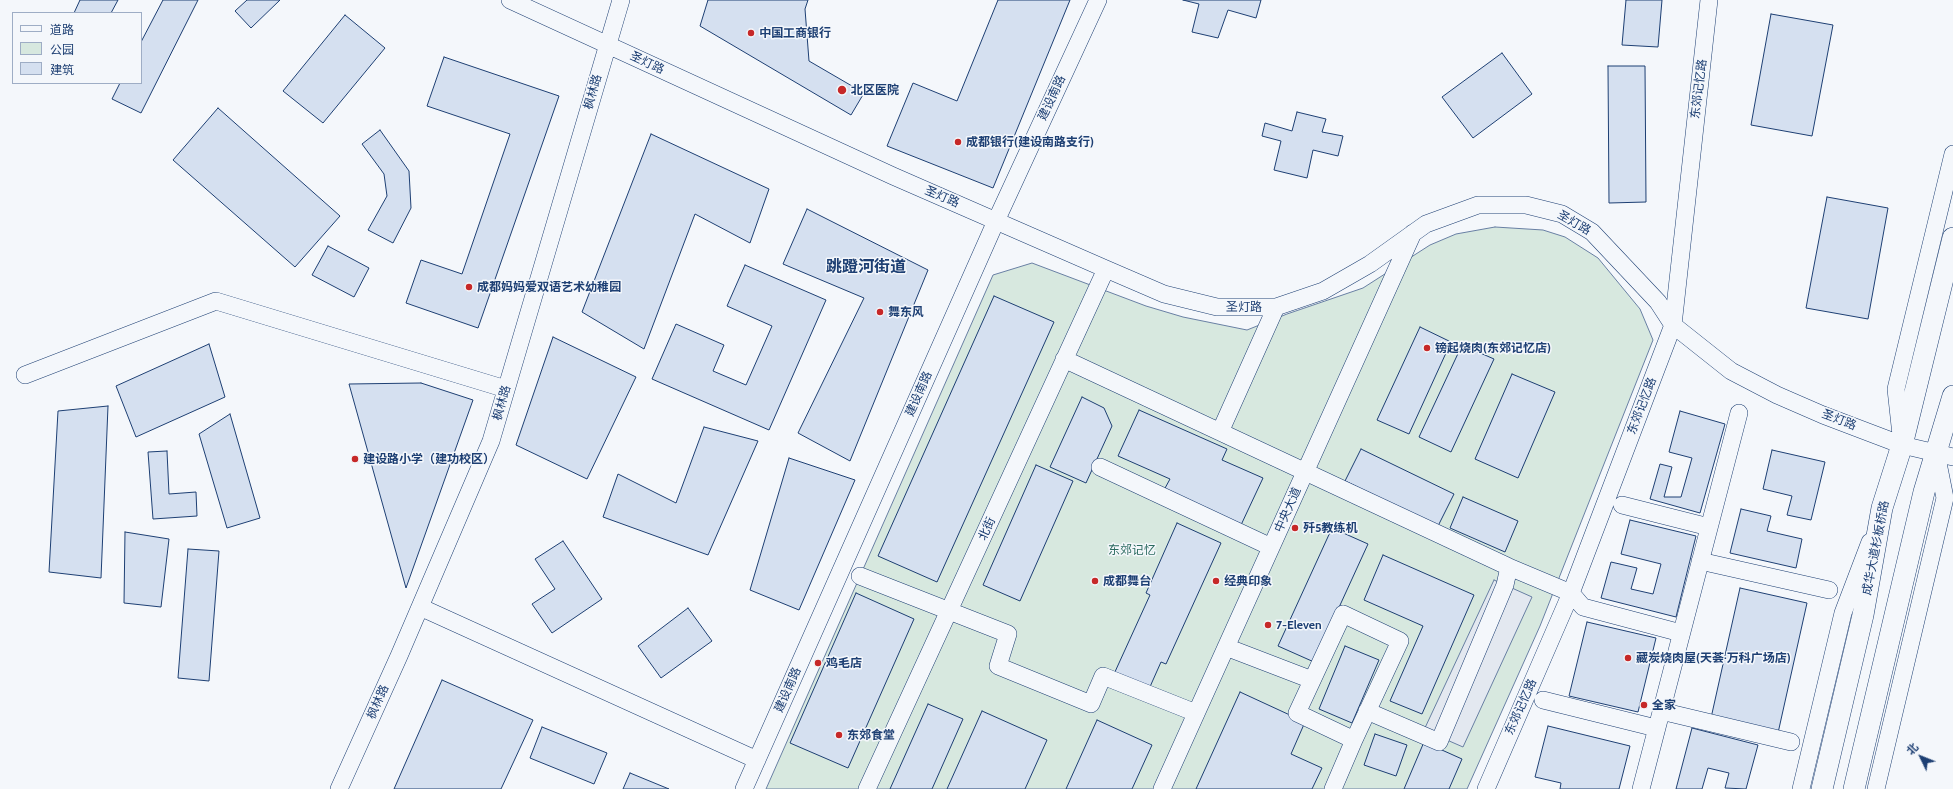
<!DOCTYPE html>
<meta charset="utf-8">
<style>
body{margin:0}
#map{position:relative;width:1953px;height:789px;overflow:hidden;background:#f4f7fb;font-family:Cabin,"Noto Sans SC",sans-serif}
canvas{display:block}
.legend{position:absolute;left:12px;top:12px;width:130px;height:72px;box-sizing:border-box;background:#f4f7fb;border:1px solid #9eadc5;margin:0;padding:5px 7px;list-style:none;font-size:12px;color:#1d3f73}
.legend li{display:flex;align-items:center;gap:8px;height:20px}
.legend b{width:20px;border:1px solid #9eadc5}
.north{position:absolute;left:1901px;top:737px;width:40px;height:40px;-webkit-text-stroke:3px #f4f7fb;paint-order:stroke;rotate:313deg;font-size:11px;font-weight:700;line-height:16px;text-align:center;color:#1d3f73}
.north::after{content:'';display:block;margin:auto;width:14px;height:18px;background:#1d3f73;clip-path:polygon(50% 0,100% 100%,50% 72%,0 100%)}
</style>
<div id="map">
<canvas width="1953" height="789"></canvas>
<ul class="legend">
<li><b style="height:5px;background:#f4f7fb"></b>道路</li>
<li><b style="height:11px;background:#d7e8df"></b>公园</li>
<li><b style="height:11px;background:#d5e0f0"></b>建筑</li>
</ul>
<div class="north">北</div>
</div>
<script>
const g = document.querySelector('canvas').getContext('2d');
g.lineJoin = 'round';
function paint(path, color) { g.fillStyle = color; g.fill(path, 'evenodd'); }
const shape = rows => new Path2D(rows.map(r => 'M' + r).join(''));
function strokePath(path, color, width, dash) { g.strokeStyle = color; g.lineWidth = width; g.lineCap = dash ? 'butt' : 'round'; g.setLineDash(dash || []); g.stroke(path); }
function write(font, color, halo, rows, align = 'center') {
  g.font = font + ' Cabin,"Noto Sans SC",sans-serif'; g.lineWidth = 3; g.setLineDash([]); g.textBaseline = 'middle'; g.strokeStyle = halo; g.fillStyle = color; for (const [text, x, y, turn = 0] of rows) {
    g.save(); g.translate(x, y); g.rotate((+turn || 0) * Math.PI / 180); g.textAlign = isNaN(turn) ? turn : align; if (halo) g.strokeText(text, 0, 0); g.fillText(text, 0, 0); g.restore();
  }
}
const green = shape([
 [1495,227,1543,230,1565,237,1598,258,1640,309,1653,340,1540,626,1467,789,766,789,993,275,1032,263,1146,306,1183,317,1247,330,1287,314,1363,288,1430,245,1456,234,1495,227]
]);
paint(green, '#d7e8df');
strokePath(green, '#687fa3', 1);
const parking = shape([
 [1494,580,1532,597,1463,747,1424,730,1494,580]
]);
paint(parking, '#e3e8f0');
strokePath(parking, '#687fa3', 1);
const building = shape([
 [80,0,118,0,111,13,74,13,80,0],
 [163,0,198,0,141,113,112,99,120,83,141,83,141,42,163,0],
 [247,0,280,0,251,28,235,11,247,0],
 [708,0,808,0,805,9,809,61,864,93,851,115,700,26,708,0],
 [998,0,1070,0,993,188,887,146,913,83,957,101,998,0],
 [1183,0,1261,0,1256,18,1228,10,1218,38,1192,32,1199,4,1183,0],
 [1626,0,1662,0,1658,47,1622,45,1626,0],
 [1771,14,1833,25,1812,136,1751,125,1771,14],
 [345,15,385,48,323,123,283,91,345,15],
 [1502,53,1532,94,1473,138,1442,97,1502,53],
 [444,57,559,96,478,328,406,303,421,260,462,274,510,134,427,106,444,57],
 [1608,66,1645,66,1646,202,1609,203,1608,66],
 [218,108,340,216,295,267,173,160,218,108],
 [1297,112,1326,119,1322,132,1343,136,1338,156,1313,150,1307,178,1274,170,1281,141,1262,136,1265,123,1292,131,1297,112],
 [380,130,409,171,411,208,393,243,368,230,387,196,384,174,362,144,380,130],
 [651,134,769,189,750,243,695,214,644,349,582,312,651,134],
 [1827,197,1888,208,1868,319,1806,308,1827,197],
 [807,209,928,270,850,461,798,433,864,298,783,264,807,209],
 [328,246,369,268,354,297,312,275,328,246],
 [745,265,826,300,769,430,652,379,676,324,724,345,713,371,746,385,772,326,727,306,745,265],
 [994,296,1054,322,937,582,878,556,994,296],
 [1420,327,1451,342,1409,434,1377,420,1420,327],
 [553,337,636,377,587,479,516,445,553,337],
 [209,344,225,397,136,437,116,386,209,344],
 [1462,345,1494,359,1451,452,1419,437,1462,345],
 [1512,374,1555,392,1518,478,1475,459,1512,374],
 [421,383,473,400,406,588,349,384,421,383],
 [1082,397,1104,408,1112,426,1086,483,1050,467,1082,397],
 [108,406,101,578,49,572,58,411,108,406],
 [1139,410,1227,449,1222,460,1263,478,1241,525,1164,490,1170,479,1118,456,1139,410],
 [1680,411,1725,424,1700,513,1650,499,1660,464,1672,467,1664,497,1681,497,1692,458,1669,452,1680,411],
 [230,414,260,518,227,528,199,434,230,414],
 [704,427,758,441,708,555,603,517,618,474,676,503,704,427],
 [1361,449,1454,494,1438,526,1345,481,1361,449],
 [1772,450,1825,462,1811,520,1787,515,1792,496,1763,489,1772,450],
 [167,451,169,494,196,492,197,516,153,519,148,452,167,451],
 [789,458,855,480,799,610,750,590,789,458],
 [1036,465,1073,481,1020,601,983,585,1036,465],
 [1463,497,1518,521,1505,552,1450,528,1463,497],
 [1741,509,1771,516,1767,531,1802,539,1796,568,1730,553,1741,509],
 [1630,520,1696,536,1676,617,1601,598,1611,562,1637,568,1631,589,1653,594,1661,564,1621,554,1630,520],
 [1177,523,1221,543,1166,664,1161,662,1149,689,1114,674,1150,595,1146,593,1177,523],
 [1332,528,1368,544,1314,662,1278,646,1332,528],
 [125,532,169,539,161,607,124,603,125,532],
 [563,541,602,599,552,633,532,604,555,589,535,559,563,541],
 [188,549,219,551,209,681,178,678,188,549],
 [1383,555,1474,595,1422,714,1390,701,1423,626,1364,600,1383,555],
 [1740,588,1807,603,1778,733,1711,718,1740,588],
 [856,593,914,619,848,768,790,743,856,593],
 [688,608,712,641,661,678,638,646,688,608],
 [1587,622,1656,638,1638,712,1569,696,1587,622],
 [1345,646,1379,660,1352,723,1319,709,1345,646],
 [442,680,533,720,501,789,394,789,442,680],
 [1240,692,1305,722,1291,754,1322,768,1312,789,1196,789,1240,692],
 [928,704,963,719,932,789,890,789,928,704],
 [982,711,1047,740,1025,789,947,789,982,711],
 [1097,720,1152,745,1132,789,1066,789,1097,720],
 [1548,726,1630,746,1619,789,1560,789,1561,783,1535,777,1548,726],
 [542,727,607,753,594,784,530,758,542,727],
 [1692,728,1758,745,1746,789,1725,788,1729,773,1708,768,1702,789,1676,789,1692,728],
 [1375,734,1407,745,1396,776,1364,765,1375,734],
 [1424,742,1462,759,1449,789,1404,789,1424,742],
 [630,773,669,789,623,789,630,773]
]);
paint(building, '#d5e0f0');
strokePath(building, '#1d3f73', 1);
const minor = shape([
 [510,0,893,176,1106,269,1164,294,1217,307,1276,307,1323,291,1370,264,1426,224,1478,205,1526,205,1562,214,1592,232,1658,302,1673,325,1731,371,1777,395,1823,415,1902,445,1953,457],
 [1064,359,1509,567,1571,593,1583,607,1681,633],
 [25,375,216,301,506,389],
 [1220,432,1276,307],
 [1901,435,1896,389,1953,154],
 [1100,467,1271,547],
 [1622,505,1709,527],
 [1700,561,1829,590],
 [860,576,1008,634,998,666,1091,704,1103,676,1196,713],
 [420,607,757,760],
 [1343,614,1400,641,1354,740,1297,713,1343,614],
 [1226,647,1312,680],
 [1543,700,1656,728],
 [1367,711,1439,742,1505,585,1509,567],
 [1661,711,1791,742],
 [339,789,399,656,491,441,621,0],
 [744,789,996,221,1098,0],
 [867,789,1106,269],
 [1162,789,1413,233],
 [1333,789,1354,740],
 [1486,789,1571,593,1673,325,1709,0],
 [1641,789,1739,413],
 [1801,789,1843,613,1870,542],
 [1876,789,1945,498,1936,453]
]);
const major = shape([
 [1822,789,1863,615,1882,508,1902,445,1953,238],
 [1854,789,1924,492,1953,396]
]);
strokePath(minor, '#1d3f73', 18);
strokePath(major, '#1d3f73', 22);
strokePath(minor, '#f4f7fb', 17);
strokePath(major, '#f4f7fb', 21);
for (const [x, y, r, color] of [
 [751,33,4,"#c62828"],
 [842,90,5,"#c62828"],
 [958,142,4,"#c62828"],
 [469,287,4,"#c62828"],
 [880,312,4,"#c62828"],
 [1427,348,4,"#c62828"],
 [355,459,4,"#c62828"],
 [1295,528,4,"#c62828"],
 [1095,581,4,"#c62828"],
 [1216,581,4,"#c62828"],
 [1268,625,4,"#c62828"],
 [1628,658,4,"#c62828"],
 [818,663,4,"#c62828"],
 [1644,705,4,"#c62828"],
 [839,735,4,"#c62828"]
]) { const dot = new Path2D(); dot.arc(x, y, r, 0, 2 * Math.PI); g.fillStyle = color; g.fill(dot); strokePath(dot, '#f4f7fb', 1.5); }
write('bold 12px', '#1d3f73', '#f4f7fb', [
 ["中国工商银行",759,33],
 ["北区医院",851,90],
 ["成都银行(建设南路支行)",966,142],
 ["成都妈妈爱双语艺术幼稚园",477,287],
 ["舞东风",888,312],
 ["镑起烧肉(东郊记忆店)",1435,348],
 ["建设路小学（建功校区）",363,459],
 ["歼5教练机",1303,528],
 ["成都舞台",1103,581],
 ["经典印象",1224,581],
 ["7-Eleven",1276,625],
 ["藏炭烧肉屋(天荟·万科广场店)",1636,658],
 ["鸡毛店",826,663],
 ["全家",1652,705],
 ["东郊食堂",847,735]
], 'left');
write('12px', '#1d3f73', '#f4f7fb', [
 ["圣灯路",647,63,25],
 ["东郊记忆路",1699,89,-83],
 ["枫林路",593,92,-74],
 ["建设南路",1052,98,-65],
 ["圣灯路",942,197,23],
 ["圣灯路",1574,223,30],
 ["圣灯路",1244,307],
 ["建设南路",919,394,-66],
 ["枫林路",502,403,-74],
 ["东郊记忆路",1642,406,-69],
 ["圣灯路",1839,420,21],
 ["中央大道",1288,510,-66],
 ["北街",987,529,-65],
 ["成华大道杉板桥路",1876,548,-79],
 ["建设南路",788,690,-66],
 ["枫林路",378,702,-66],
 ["东郊记忆路",1521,707,-66]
]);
write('12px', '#2c6c60', '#f4f7fb', [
 ["东郊记忆",1132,550]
]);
write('bold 16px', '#1d3f73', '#f4f7fb', [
 ["跳蹬河街道",866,267]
]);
</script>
